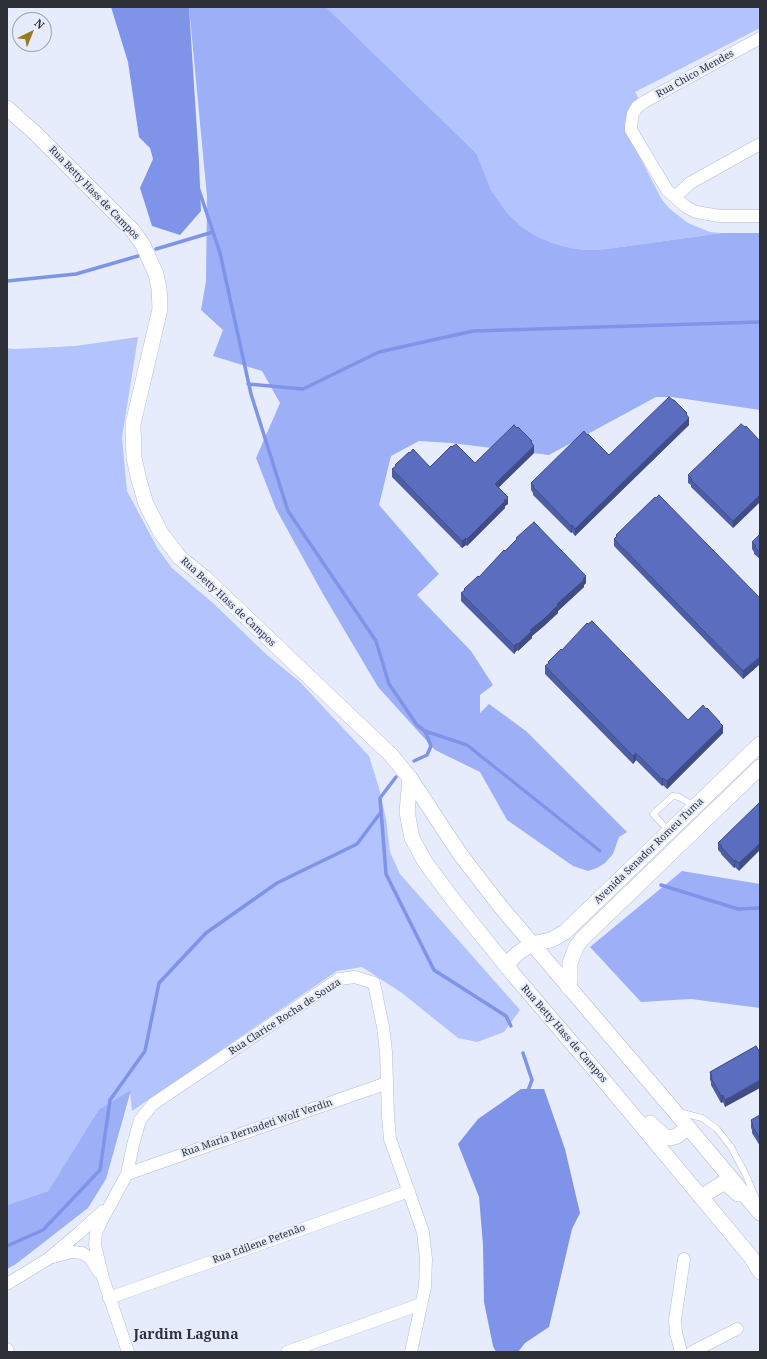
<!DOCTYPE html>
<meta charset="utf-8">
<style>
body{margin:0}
#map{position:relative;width:767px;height:1359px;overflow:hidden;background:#e7ecfc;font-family:"Noto Serif",serif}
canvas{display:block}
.frame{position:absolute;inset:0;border:8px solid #2d3037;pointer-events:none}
.north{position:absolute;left:12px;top:12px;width:40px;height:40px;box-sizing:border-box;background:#e7ecfc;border:1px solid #9da1ad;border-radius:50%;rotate:43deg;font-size:11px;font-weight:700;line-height:16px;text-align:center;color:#2d3037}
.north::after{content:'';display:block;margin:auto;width:14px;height:18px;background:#947a21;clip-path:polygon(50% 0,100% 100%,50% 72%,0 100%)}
</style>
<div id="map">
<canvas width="767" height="1359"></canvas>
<div class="frame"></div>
<div class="north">N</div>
</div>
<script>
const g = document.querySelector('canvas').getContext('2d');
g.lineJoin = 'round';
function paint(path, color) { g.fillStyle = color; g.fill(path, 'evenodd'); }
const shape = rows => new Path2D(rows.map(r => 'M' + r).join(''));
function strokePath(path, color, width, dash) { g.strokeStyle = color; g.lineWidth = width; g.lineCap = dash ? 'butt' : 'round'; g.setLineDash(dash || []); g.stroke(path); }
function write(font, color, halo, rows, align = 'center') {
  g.font = font + ' "Noto Serif",serif'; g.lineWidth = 4; g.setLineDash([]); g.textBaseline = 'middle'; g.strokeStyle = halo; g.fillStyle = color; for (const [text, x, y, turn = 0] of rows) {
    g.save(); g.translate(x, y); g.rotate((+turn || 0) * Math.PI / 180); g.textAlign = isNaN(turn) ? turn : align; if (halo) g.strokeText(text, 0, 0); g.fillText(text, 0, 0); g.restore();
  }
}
paint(shape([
 [326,7,760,7,760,28,635,92,641,103,629,136,662,200,670,209,688,223,710,232,722,233,606,249,588,250,570,248,553,243,536,236,521,226,508,214,491,190,477,154],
 [138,337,122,438,127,491,158,549,172,568,214,604,267,655,300,682,369,756,379,788,386,819,390,852,400,874,520,1010,504,1032,477,1042,458,1038,402,993,362,967,337,971,132,1111,130,1091,99,1109,48,1191,7,1205,7,348,14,349,75,346]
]), '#b3c3fd');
paint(shape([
 [189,7,326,7,477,154,491,190,508,214,521,226,536,236,553,243,570,248,588,250,606,249,722,233,760,233,760,410,672,397,656,397,549,455,451,443,419,441,391,456,379,505,439,574,417,595,471,651,493,685,480,695,480,713,489,704,526,731,627,832,619,837,613,854,605,863,597,868,588,871,573,866,507,820,480,772,435,750,378,687,323,594,276,509,256,458,280,403,262,371,213,356,223,330,201,310,206,281,207,197],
 [682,871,760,884,760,1008,691,999,641,1002,590,947],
 [131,1090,106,1179,88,1208,16,1264,7,1269,7,1205,48,1191,99,1109]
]), '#9db0f7');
paint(shape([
 [111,7,189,7,199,162,201,211,180,235,152,226,140,188,153,159,150,148,139,137,128,62],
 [521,1089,544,1089,565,1149,580,1213,572,1229,549,1327,525,1343,518,1352,496,1352,493,1346,484,1302,483,1245,479,1197,458,1144,478,1119]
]), '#7f94e9');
strokePath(shape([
 [199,190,220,253,251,394,288,511,376,641,389,684,417,725,425,731,431,746,427,755,414,761],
 [156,249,213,232],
 [7,281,76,274,138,256],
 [248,384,303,389,379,352,473,331,760,322],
 [425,731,467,745,600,851],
 [396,777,380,798,386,874,434,970,506,1016,511,1026],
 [661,885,738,909,760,908],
 [523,1053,532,1080,527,1093],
 [7,1246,43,1230,100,1170,110,1100,145,1051,159,983,206,933,277,883,357,844,381,812]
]), '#7f94e9', 3.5);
const service = shape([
 [669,831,653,814,673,796,679,797,694,806],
 [679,1112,702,1118,717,1129,731,1147,745,1173,757,1201]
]);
const minor = shape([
 [760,38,644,102,637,107,633,114,631,126,631,130,667,190,686,207,696,212,720,216,760,216],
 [675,197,690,183,760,144],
 [127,1174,387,1083],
 [53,1257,72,1252,82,1253,90,1258,99,1272],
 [7,1284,48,1259,80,1232,103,1211],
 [109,1298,409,1191],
 [7,1349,8,1352],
 [128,1352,103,1278,95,1245,96,1233,101,1222,127,1174,133,1145,140,1120,153,1104,339,979,355,977,374,983,383,1027,386,1052,388,1116,390,1139,423,1232,426,1259,425,1287,411,1352],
 [287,1352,421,1304],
 [681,1352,676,1333,675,1320,684,1259],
 [692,1352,737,1329]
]);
const tertiary = shape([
 [7,108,35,133,133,231,143,245,156,274,159,288,160,309,133,424,134,458,139,480,146,504,161,533,180,558,205,578,391,755,410,778,460,854,500,906,688,1127,760,1213],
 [410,778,407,812,412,838,425,862,454,901,513,974,606,1083,751,1257,760,1272],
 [506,965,517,954,531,944,551,940,565,932,760,744],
 [568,987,570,981,570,963,576,947,582,939,760,767],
 [650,1123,664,1136,670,1138,677,1136,688,1127],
 [701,1197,723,1183,727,1184,738,1194]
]);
strokePath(service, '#b6bccf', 7);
strokePath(minor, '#b6bccf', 13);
strokePath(tertiary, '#b6bccf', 16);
strokePath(service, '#fff', 6);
strokePath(minor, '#fff', 12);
strokePath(tertiary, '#fff', 15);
paint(shape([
 [687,415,689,425,575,536,572,532,571,533,533,495,533,493,531,490,531,483,609,455],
 [745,427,760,441,760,502,733,528,691,487,691,485,688,483,688,475],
 [517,428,532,443,534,453,499,487,508,504,505,506,505,508,467,546,466,545,462,548,392,477,392,469,395,467,395,465,430,467,475,463],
 [760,534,760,559,754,554,754,552,752,549,752,542],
 [616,535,760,598,760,664,743,679,614,546,614,539,616,537],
 [516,538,586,583,584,585,584,587,558,611,558,613,544,626,532,636,532,638,518,651,517,650,514,654,461,601,461,593,464,591,464,589,479,577,516,540],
 [548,662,688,720,720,724,723,733,667,789,663,785,662,786,636,760,633,764,545,674,545,666,548,664],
 [760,792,760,801,759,800,759,793],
 [760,802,739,871,735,867,734,868,721,854,721,853,718,850,718,843],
 [756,1046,725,1107,723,1102,721,1103,711,1085,711,1082,710,1080,710,1072],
 [760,1115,760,1146,752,1133,752,1130,751,1128,751,1120]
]), '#4d5ea4');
paint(shape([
 [687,413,687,420,689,418,689,425,575,536,575,529],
 [532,441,532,448,534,446,534,453,495,491,495,484],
 [760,495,760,502,733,528,733,521],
 [508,497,508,504,505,506,505,508,467,546,467,539],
 [572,525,572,532,571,533,571,526],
 [466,538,466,545,462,548,462,541],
 [586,576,586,583,584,585,584,587,558,611,558,613,544,626,532,636,532,638,518,651,518,644,530,630],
 [517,643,517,650,514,654,514,646],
 [760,657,760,664,743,679,743,671],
 [720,722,720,728,723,726,723,733,667,789,667,781],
 [636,753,636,760,633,764,633,756],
 [663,778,663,785,662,786,662,779],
 [760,843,760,850,739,871,739,863],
 [735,860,735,867,734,868,734,861],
 [760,1080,760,1088,725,1107,725,1100],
 [723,1095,723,1102,721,1103,721,1096]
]), '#3f4c86');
const building = shape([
 [669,397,673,400,674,400,687,413,686,414,689,418,575,529,572,525,571,526,533,487,534,487,531,483,584,431,587,435,588,434,609,455,669,397],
 [741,424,745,427,746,426,760,441,760,495,733,521,691,480,692,479,688,475,741,424],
 [514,425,517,428,518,427,532,441,531,442,534,446,495,484,508,497,504,500,505,501,467,539,466,538,462,541,392,469,396,466,395,465,409,452,410,453,413,449,430,467,451,446,452,447,456,444,475,463,514,425],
 [659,495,760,598,760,657,743,671,614,539,617,536,616,535,655,497,656,498,659,495],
 [534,522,586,576,583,579,584,580,557,604,558,605,544,619,530,630,532,631,518,644,517,643,514,646,461,593,465,590,464,589,478,576,479,577,504,550,505,551,517,539,516,538,534,522],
 [760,534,760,552,754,547,756,546,752,542,760,534],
 [592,621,688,720,703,705,706,709,707,708,720,722,719,722,723,726,667,781,663,778,662,779,636,753,633,756,545,666,549,663,548,662,561,649,562,650,587,623,588,624,592,621],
 [760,802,760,843,739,863,735,860,734,861,721,847,722,846,718,843,760,802],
 [756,1046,760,1052,760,1080,725,1100,723,1095,721,1096,711,1078,712,1077,710,1072,756,1046],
 [760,1115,760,1139,752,1125,753,1125,751,1120,760,1115]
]);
paint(building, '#5a6dbf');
strokePath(building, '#3f4c86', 1);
write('10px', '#2d3037', '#e7ecfc', [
 ["Rua Chico Mendes",695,74,-29],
 ["Rua Betty Hass de Campos",94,193,46],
 ["Rua Betty Hass de Campos",228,602,43],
 ["Avenida Senador Romeu Tuma",649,851,-44],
 ["Rua Clarice Rocha de Souza",285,1017,-33],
 ["Rua Betty Hass de Campos",564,1034,49],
 ["Rua Maria Bernadeti Wolf Verdin",257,1128,-19],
 ["Rua Edilene Petenão",259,1244,-20]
]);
write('bold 14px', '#2d3037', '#e7ecfc', [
 ["Jardim Laguna",186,1335]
]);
</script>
